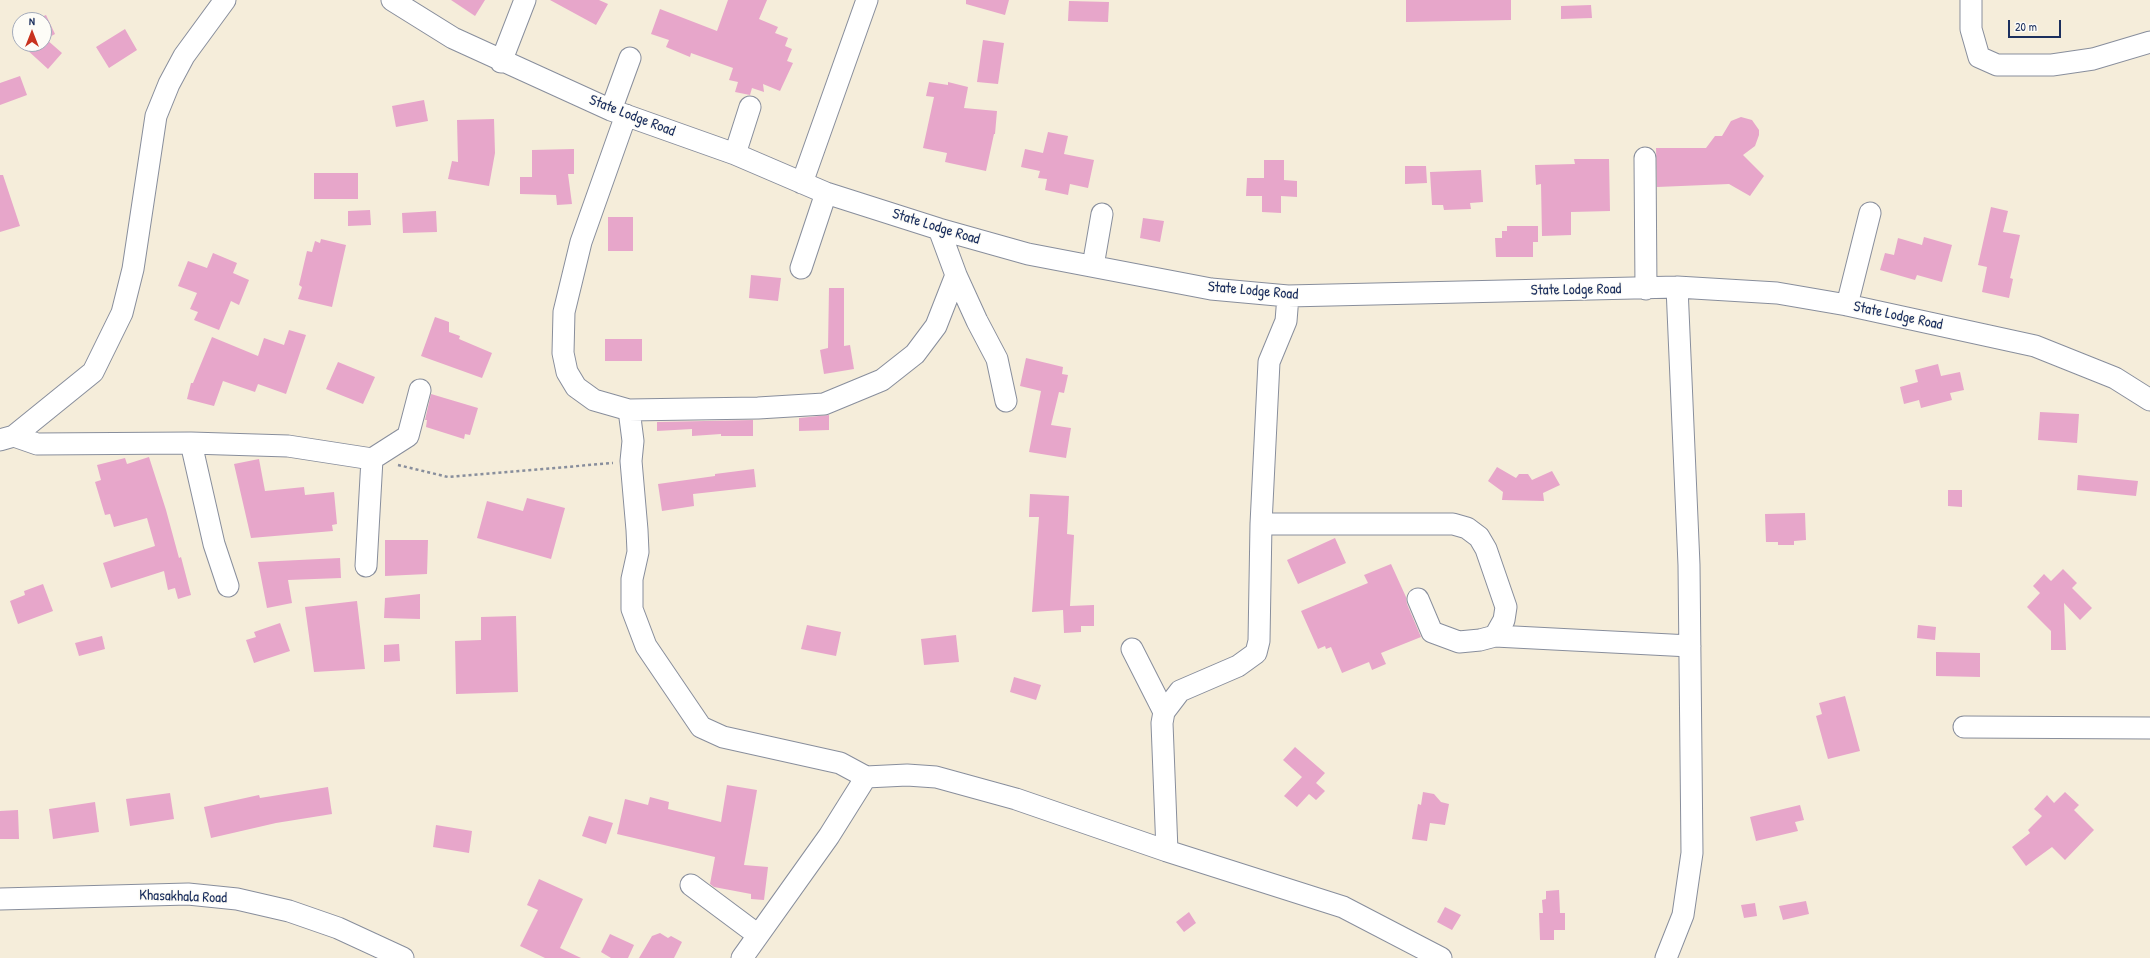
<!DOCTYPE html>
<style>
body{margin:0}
#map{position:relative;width:2150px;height:958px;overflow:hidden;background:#f5edda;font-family:"Patrick Hand",sans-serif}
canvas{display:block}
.north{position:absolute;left:12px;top:12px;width:40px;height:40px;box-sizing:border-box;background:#fdfcf7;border:1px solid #a3aaba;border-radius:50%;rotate:0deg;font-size:11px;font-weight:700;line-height:16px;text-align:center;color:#1b2f5e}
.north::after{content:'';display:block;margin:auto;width:14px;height:18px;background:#c8321e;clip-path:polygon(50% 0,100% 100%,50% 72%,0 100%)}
.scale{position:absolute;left:2008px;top:20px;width:53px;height:18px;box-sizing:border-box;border:2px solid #1b2f5e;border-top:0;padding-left:5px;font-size:12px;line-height:14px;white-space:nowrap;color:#1b2f5e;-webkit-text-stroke:3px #fdfcf7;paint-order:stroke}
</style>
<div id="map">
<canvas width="2150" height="958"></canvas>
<div class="north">N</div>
<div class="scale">20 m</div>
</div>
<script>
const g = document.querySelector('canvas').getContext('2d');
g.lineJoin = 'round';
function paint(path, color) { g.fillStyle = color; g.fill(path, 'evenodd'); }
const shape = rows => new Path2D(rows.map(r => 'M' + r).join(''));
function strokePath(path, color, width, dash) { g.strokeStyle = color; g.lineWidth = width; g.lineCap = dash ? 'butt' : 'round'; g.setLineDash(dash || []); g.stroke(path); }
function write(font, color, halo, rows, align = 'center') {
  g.font = font + ' "Patrick Hand",sans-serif'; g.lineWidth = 3; g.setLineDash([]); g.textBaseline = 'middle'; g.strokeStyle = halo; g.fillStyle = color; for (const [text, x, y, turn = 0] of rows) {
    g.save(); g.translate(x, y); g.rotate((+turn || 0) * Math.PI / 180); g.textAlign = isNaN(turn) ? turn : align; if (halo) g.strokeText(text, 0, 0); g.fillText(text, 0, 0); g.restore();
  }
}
paint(shape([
 [451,0,485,0,475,16],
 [550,0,599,0,608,4,596,25],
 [728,0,767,0,759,19,778,27,775,33,788,38,785,46,792,49,787,61,793,63,780,91,763,84,764,92,752,88,750,95,735,92,738,82,729,80,733,68,691,53,690,57,666,47,669,40,651,34,660,9,717,31],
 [966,0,1009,0,1005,15,966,4],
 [1406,0,1511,0,1511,20,1406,22],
 [1069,1,1109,2,1108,22,1068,21],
 [1591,5,1592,18,1561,19,1561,6],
 [46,15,55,34,46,39,62,53,48,69,25,48,23,44,44,44,44,20,35,20],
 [125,29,137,50,109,68,96,47],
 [983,40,1004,43,998,84,977,82],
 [20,76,27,95,0,105,0,83],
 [929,82,948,85,948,82,968,87,964,108,997,111,995,134,994,134,986,171,945,162,947,153,923,148,934,97,926,96],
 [424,100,428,121,396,127,392,106],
 [1741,117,1752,120,1759,130,1759,135,1755,146,1743,155,1764,176,1750,196,1729,184,1657,187,1656,148,1706,148,1715,136,1722,136,1731,121],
 [494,119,495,153,489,186,448,179,452,161,458,162,457,120],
 [1048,132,1068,136,1064,154,1094,160,1088,188,1070,184,1068,195,1045,190,1047,179,1038,178,1040,171,1021,167,1025,149,1043,153],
 [574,149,574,174,568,174,572,204,557,205,556,195,520,194,520,177,532,177,532,150],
 [1574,159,1609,159,1610,211,1571,212,1571,235,1542,236,1541,184,1536,185,1535,165,1575,164],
 [1264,160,1284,160,1284,180,1297,181,1297,197,1281,196,1281,213,1262,212,1262,196,1246,196,1247,178,1264,178],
 [1405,166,1426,166,1427,183,1405,184],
 [1481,170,1483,202,1470,203,1471,209,1444,210,1443,205,1432,205,1430,172],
 [314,173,358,173,358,199,314,199],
 [0,175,3,175,20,226,0,232],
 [1991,207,2008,211,2003,232,2020,235,2010,278,2013,279,2009,298,1982,292,1987,267,1978,265],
 [370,210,371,225,348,226,348,211],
 [436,211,437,232,403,233,402,213],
 [608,217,633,217,633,251,608,251],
 [1143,218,1164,221,1160,242,1140,238],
 [1507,226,1538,226,1538,242,1533,242,1533,257,1496,257,1495,238,1502,238,1502,231,1507,231],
 [1924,237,1952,245,1942,282,1917,275,1915,280,1880,270,1885,253,1894,255,1898,238,1922,245],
 [321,239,346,245,332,307,298,299,302,287,299,285,307,251,312,252,315,241,320,243],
 [213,253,237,263,233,273,249,280,239,305,231,301,219,330,194,320,198,312,190,309,197,293,178,286,188,261,207,268],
 [751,275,781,278,778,301,749,298],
 [829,288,844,288,844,346,850,345,854,369,824,374,820,350,828,348],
 [435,317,449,322,449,332,460,336,459,339,492,353,482,378,421,356],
 [289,330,306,335,286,394,258,384,255,392,223,381,214,406,187,399,191,383,193,383,212,337,258,356,264,338,284,345],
 [605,339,642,339,642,361,605,361],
 [1026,358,1063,367,1062,374,1068,375,1064,393,1059,392,1051,425,1071,428,1066,458,1029,452,1041,391,1020,386],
 [338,362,375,377,363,404,326,389],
 [1938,364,1941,376,1960,372,1964,390,1950,393,1952,400,1921,408,1919,400,1904,404,1900,387,1918,382,1915,370],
 [431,394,478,408,470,435,465,434,464,439,426,427,427,420,425,420],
 [2040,412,2079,414,2077,443,2038,440],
 [829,415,829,430,799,431,799,418],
 [753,420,753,436,721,436,721,434,692,436,692,429,657,431,657,422],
 [149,457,166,510,179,558,181,557,191,595,178,599,175,588,168,590,164,571,111,588,103,563,155,546,147,518,114,527,110,514,105,515,95,482,101,480,97,465,125,458,127,464],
 [259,459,265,491,304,487,305,495,334,492,337,524,332,525,333,531,251,538,234,464],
 [1497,467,1516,478,1519,474,1528,474,1532,480,1552,471,1560,485,1543,493,1544,501,1502,500,1503,492,1488,481],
 [754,469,756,487,693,494,694,506,662,511,658,484,715,476,715,474],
 [2078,475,2138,481,2136,496,2077,490],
 [1948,490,1962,490,1962,507,1948,506],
 [1030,494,1069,496,1067,534,1074,535,1070,606,1094,605,1094,626,1081,626,1081,632,1064,633,1063,610,1032,612,1039,517,1029,517],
 [527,498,565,508,551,559,477,538,487,501,523,511],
 [1805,513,1806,540,1794,541,1794,545,1778,545,1778,542,1766,542,1765,514],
 [1335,538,1346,563,1298,584,1287,560],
 [385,540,428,540,427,574,385,576],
 [340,558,341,578,288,580,292,603,267,608,258,562],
 [1391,564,1406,597,1407,604,1421,637,1381,653,1386,664,1372,670,1369,662,1342,673,1331,647,1326,649,1325,646,1318,649,1301,611,1368,583,1364,575],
 [2063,569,2077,583,2072,588,2092,608,2080,620,2064,603,2066,650,2051,650,2051,631,2027,607,2040,593,2033,586,2044,574,2051,581],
 [43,584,53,611,18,624,10,601,25,595,24,591],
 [420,594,420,619,384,618,385,598],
 [357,601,365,669,314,672,305,607],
 [516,616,518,692,456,694,455,641,481,640,481,617],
 [280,623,290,651,254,663,246,640,256,637,254,632],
 [807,625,841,632,836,656,801,649],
 [1918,625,1936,627,1935,640,1917,638],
 [956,635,959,662,924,665,921,639],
 [102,636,105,649,79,656,75,643],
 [399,644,400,661,384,662,384,645],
 [1936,652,1980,653,1980,677,1936,676],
 [1014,677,1041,685,1036,700,1010,692],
 [1845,696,1860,751,1828,759,1816,716,1822,714,1819,703],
 [1295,747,1325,773,1316,783,1325,791,1316,800,1309,794,1297,807,1284,796,1302,777,1283,760],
 [727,785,757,790,744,865,768,867,764,900,751,899,751,894,714,887,710,884,715,857,617,834,625,799,648,805,650,797,669,802,668,809,721,822],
 [328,787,332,814,276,823,211,838,204,807,259,795,260,798],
 [1423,792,1434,794,1441,802,1449,804,1445,825,1430,823,1427,841,1412,839,1418,804,1421,805],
 [2065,792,2079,805,2074,810,2094,830,2065,860,2052,847,2026,866,2012,847,2030,833,2028,830,2042,816,2034,809,2047,795,2054,803],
 [170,793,174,819,130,826,126,799],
 [95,802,99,832,53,839,49,809],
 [1800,805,1804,820,1795,822,1798,831,1756,841,1750,817],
 [18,810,19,839,0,839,0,811],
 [589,816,613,823,606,844,582,836],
 [436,825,472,831,469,853,433,847],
 [539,879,583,899,560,948,581,958,545,958,520,946,538,910,527,905],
 [1559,890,1560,913,1565,913,1565,930,1554,930,1554,940,1540,940,1539,913,1543,913,1542,900,1546,899,1546,891],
 [1806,901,1809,914,1783,920,1779,906],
 [1755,903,1757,916,1744,918,1741,905],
 [1445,907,1461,915,1452,930,1437,922],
 [1189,912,1196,923,1184,932,1176,922],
 [660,933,668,938,671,936,682,942,674,958,639,958,652,936],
 [610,934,634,945,628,958,611,958,601,952]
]), '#e7a6ca');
const minor = shape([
 [392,0,453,38,611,110,735,154,826,193,939,229,1028,254,1211,289,1288,296,1677,287,1777,293,1847,305,2035,346,2115,378,2150,400],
 [1971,0,1971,29,1979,57,1997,65,2052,65,2093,59,2150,42],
 [501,62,525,0],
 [611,110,630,58],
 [626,115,581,242,564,312,563,353,567,372,576,387,594,400,629,410,758,408,824,404,882,380,915,354,936,326,956,275,939,229],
 [735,154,750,107],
 [1645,158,1646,289],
 [802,183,867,0],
 [1093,266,1102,214],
 [801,268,826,193],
 [956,275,977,321,997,359,1006,401],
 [1847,305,1870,213],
 [629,410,633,441,631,461,637,530,638,552,632,579,632,609,646,646,701,727,723,737,840,763,866,777],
 [14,436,37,444,191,443,288,446,372,459,366,566],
 [0,440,14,436,93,372,122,313,133,269,156,116,169,84,184,56,225,0],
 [191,443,214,544,228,586],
 [372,459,408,436,420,390],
 [1261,524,1453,524,1467,528,1479,537,1486,549,1506,607,1504,620,1495,636,1480,640,1459,642,1432,632,1418,599],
 [1495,636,1690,646],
 [1132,649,1164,712],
 [1964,727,2150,728],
 [1167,851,1162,723,1164,712,1180,691,1238,666,1256,653,1259,641,1261,524,1269,362,1286,321,1288,296],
 [691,885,758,935],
 [0,899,188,894,237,899,289,911,338,928,403,958],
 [742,958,829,836,866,777,907,775,936,777,1016,799,1167,851,1343,907,1441,958],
 [1666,958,1683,915,1692,853,1689,565,1677,287]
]);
strokePath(minor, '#888e9c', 23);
strokePath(shape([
 [398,465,448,477,613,463]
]), '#888e9c', 2.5, [3, 3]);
strokePath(minor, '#fff', 21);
write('15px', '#1b2f5e', '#fdfcf7', [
 ["State Lodge Road",632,116,21],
 ["State Lodge Road",936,227,17],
 ["State Lodge Road",1576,290,-1],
 ["State Lodge Road",1253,291,5],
 ["State Lodge Road",1898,316,12],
 ["Khasakhala Road",183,897,2]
]);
</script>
